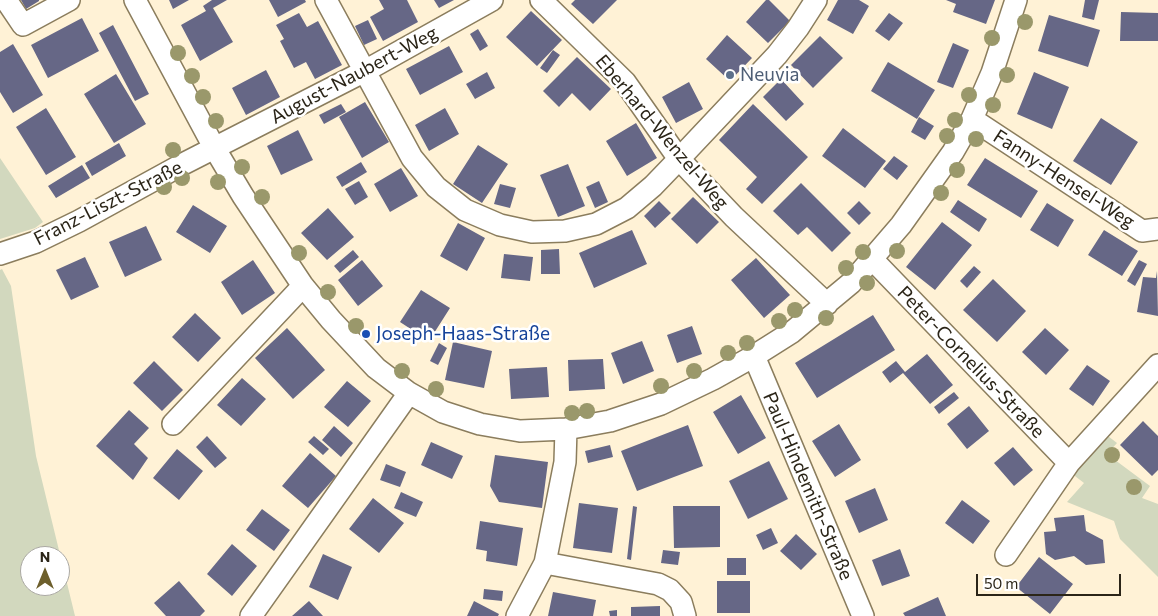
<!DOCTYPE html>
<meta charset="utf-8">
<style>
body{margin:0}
#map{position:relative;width:1158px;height:616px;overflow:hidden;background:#fff2d6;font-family:Commissioner,sans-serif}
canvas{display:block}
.north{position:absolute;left:20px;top:546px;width:50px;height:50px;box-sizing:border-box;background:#fff;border:1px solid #aaa8a3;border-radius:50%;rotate:0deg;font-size:14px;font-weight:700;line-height:20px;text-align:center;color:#2b2518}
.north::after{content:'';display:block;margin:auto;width:18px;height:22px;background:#6d5f2c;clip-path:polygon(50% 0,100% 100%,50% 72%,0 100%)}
.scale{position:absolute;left:976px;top:574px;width:145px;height:22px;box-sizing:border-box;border:2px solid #2b2518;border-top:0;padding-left:6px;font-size:15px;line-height:18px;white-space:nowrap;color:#2b2518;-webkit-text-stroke:4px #fff;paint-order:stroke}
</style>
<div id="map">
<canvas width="1158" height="616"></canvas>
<div class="north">N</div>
<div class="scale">50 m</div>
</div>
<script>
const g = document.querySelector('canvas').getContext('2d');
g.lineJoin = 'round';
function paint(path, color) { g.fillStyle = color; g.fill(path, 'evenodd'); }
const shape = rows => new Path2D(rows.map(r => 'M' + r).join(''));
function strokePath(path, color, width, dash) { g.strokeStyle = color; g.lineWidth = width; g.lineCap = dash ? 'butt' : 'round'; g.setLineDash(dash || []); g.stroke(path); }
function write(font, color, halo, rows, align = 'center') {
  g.font = font + ' Commissioner,sans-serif'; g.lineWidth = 5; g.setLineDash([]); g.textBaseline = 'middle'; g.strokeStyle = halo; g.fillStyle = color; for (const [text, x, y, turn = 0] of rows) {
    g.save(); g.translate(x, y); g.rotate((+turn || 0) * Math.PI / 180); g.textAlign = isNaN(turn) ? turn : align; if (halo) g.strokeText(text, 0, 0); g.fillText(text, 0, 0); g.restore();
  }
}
paint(shape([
 [0,158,43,222,35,228,0,239],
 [2,269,11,286,36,456,75,616,0,616,0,270],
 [30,556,60,556,60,586,30,586],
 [1104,433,1117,443,1107,454,1150,486,1142,498,1158,504,1158,577,1120,539,1114,521,1067,502,1084,483,1071,473]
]), '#d2d8be');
paint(shape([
 [21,0,39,0,39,1,26,9],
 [169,0,189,0,173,9],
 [212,0,227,0,213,8,233,42,200,61,181,25,206,11,203,6],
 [269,0,305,0,306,2,278,17],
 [379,0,407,0,418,22,383,41,370,17,384,9],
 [434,0,454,0,439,8],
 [575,0,617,0,593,24,571,4],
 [766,0,769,0,790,21,768,43,746,22],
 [838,0,859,0,869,6,853,34,827,20],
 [946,0,995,0,986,24,953,12,956,4],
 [1085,0,1099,0,1094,20,1082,17],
 [531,11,562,40,537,66,506,37],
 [1121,12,1158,13,1158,41,1120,41],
 [299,13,307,27,318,21,342,65,315,79,306,62,294,68,280,41,284,39,276,25],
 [889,13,903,23,889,41,875,31],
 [1049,15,1100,30,1088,67,1038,51],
 [82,18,99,51,48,78,31,45],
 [368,20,377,39,364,45,355,26],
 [113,25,149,94,135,101,99,33],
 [478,29,488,46,480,51,470,34],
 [727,35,752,58,730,81,706,59],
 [820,36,843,58,813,88,791,65],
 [953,43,969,50,953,88,937,82],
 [13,44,43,95,13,113,0,92,0,52],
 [449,46,463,72,420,95,406,69],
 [553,50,560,55,547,73,540,68],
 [577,57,611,89,590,111,572,93,559,107,543,91],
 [888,62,935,90,917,119,871,91],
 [266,70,280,97,246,115,232,88],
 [487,72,495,88,475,99,466,84],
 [1034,72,1069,87,1052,129,1017,114],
 [116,74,146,124,114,143,84,94],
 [781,79,804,104,786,121,763,97],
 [689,82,703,109,676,123,662,97],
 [365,102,389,142,362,158,339,117],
 [341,104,346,112,324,124,319,115],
 [753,104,808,157,762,204,746,189,757,177,719,140],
 [46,108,76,157,46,175,16,127],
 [445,108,459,134,429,151,415,125],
 [919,117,934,126,925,140,911,132],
 [1101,118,1138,142,1111,185,1073,161],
 [636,123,657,158,627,176,606,141],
 [843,128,886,161,865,188,822,156],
 [298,130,313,160,281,175,267,146],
 [119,143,126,156,92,176,85,163],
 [478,145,508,164,482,203,453,184],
 [894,156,908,166,897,180,883,169],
 [985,158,1038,191,1021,218,967,185],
 [361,162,367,172,342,187,336,177],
 [568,164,585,206,558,217,540,175],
 [82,165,90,178,56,198,48,186],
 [401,168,418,196,390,212,374,184],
 [359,181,368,197,355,205,345,189],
 [599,181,608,202,595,208,586,187],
 [801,183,851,233,832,252,807,227,798,235,773,211],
 [500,184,516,188,510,208,494,204],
 [693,197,719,222,697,244,671,219],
 [958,200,987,219,979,232,950,212],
 [659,201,671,213,655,228,644,216],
 [859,201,871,213,859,225,847,213],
 [1047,203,1074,220,1058,247,1030,230],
 [193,205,227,226,210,253,176,232],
 [328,208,354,237,327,260,301,233],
 [942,222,972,245,935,290,906,267],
 [458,223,485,238,467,271,440,256],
 [146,226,162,260,125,277,109,242],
 [632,230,647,264,594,288,579,253],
 [1104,230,1138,251,1122,276,1088,255],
 [559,249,560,274,541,274,541,250],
 [353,250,359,257,340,273,334,266],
 [504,254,533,257,530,281,501,278],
 [85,257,99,287,71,300,56,270],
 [756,258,790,295,764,318,731,280],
 [253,260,275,293,242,315,221,282],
 [362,260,383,286,358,306,338,280],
 [1139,260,1147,264,1135,286,1127,281],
 [974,266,981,272,967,288,960,281],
 [1157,271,1158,316,1137,312,1143,277,1156,278],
 [993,279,1026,311,997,342,963,310],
 [421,290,450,308,429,341,400,322],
 [195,313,221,338,198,362,172,337],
 [873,315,895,350,817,398,795,363],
 [692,326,702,354,677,363,667,335],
 [287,328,325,370,293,399,255,358],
 [1045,328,1069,350,1046,375,1022,352],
 [642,341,654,371,623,384,611,353],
 [453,342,492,351,484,388,445,380],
 [439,343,447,348,438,365,430,361],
 [927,354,953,385,930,404,903,373,890,383,882,372,896,361,905,372],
 [603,359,605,389,569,391,568,360],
 [154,361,183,390,162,411,133,383],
 [1087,365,1110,381,1093,406,1069,389],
 [547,367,549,397,511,399,509,369],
 [242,378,266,399,241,426,217,405],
 [347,381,371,401,348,427,324,407],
 [954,392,959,398,939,414,934,407],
 [741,395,766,438,738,454,713,412],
 [969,406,989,431,967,449,947,424],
 [129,410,149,428,134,444,148,458,133,480,96,446],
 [1143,421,1158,436,1158,470,1152,476,1120,445],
 [839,424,861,460,835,477,812,441],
 [688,425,703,466,637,491,621,451],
 [334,426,353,443,341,457,322,440],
 [207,436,227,458,215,468,196,447],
 [314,436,329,449,323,455,308,442],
 [431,442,463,456,452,479,421,465],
 [610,445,613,457,588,463,585,451],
 [1013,447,1033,470,1014,486,994,463],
 [177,449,203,471,179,500,153,478],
 [310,453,336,476,308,508,282,486],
 [495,455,548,462,542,508,499,502,490,486],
 [769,461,788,499,748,519,729,481],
 [386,464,406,472,400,487,380,480],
 [875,488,888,520,859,533,845,501],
 [401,492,423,502,416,517,394,508],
 [373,498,404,523,379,553,349,529],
 [962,500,990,521,973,544,945,523],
 [579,503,618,508,612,553,573,548],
 [633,506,637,507,631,560,627,559],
 [673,506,720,506,720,547,674,548],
 [262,509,290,530,274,551,246,530],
 [1084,515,1086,531,1103,540,1105,563,1086,565,1074,556,1055,560,1046,554,1044,532,1056,531,1054,518],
 [480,521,523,528,517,566,486,561,487,551,476,549],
 [771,528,778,543,763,550,756,535],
 [796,534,817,554,801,570,780,551],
 [232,544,257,566,232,596,207,574],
 [900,549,910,576,882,586,872,560],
 [663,550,680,552,678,565,661,563],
 [323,554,352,567,338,600,309,587],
 [1039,557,1073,584,1050,614,1016,587],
 [727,558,746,558,746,575,727,575],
 [179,581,205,611,200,616,166,616,154,603],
 [717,581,750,581,750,613,717,613],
 [484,589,503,591,502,601,483,599],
 [553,592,596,600,593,616,548,616],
 [938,597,946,616,905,616,903,613],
 [309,601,323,616,292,616],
 [474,601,499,614,498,616,467,616],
 [660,606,660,616,631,616,631,607],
 [617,610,617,616,610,616,609,611]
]), '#666786');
const street = shape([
 [6,0,23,25,69,0],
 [135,0,215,149,243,196,303,286,331,320,376,368,409,393,443,412,480,424,520,431,566,429,610,421,661,404,713,379,754,356,792,332,851,283,901,225,953,152,972,119,992,73,1016,0],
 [326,0,412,158,436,187,465,210,500,225,532,232,565,231,596,224,627,208,653,186,679,159,777,55,798,28,816,0],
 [541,0,625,82,679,159,734,217,827,304],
 [972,119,1142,231,1158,229],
 [0,254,36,242,79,221,183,164,365,71,492,0],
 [873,260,1069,463],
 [754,356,863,616],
 [173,424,303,286],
 [1006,555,1069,463,1158,365],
 [545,563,658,584,670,590,681,602,685,616],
 [251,616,409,393],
 [517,616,545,563,565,462,566,429]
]);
strokePath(street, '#8b7d5d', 24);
strokePath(street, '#fff', 21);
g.fillStyle = '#9a986b';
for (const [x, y] of [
 [1025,22],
 [992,38],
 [178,53],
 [1007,75],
 [192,76],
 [969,95],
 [203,97],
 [993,105],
 [955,120],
 [216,121],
 [947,136],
 [976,139],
 [173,150],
 [242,167],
 [957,170],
 [182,178],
 [218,182],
 [164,187],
 [941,193],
 [262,197],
 [897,251],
 [863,252],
 [299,253],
 [846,268],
 [867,283],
 [328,292],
 [795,310],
 [826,318],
 [779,321],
 [356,326],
 [747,343],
 [728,353],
 [402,371],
 [694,371],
 [661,386],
 [436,389],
 [587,411],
 [572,413],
 [1112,455],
 [1134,487]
]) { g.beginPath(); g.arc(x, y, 8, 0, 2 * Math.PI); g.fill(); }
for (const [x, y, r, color] of [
 [730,75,5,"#5c6f8a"],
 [366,334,5,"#1a4fb4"]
]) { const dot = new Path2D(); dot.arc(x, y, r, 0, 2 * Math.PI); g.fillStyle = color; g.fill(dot); strokePath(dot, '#fff', 2); }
write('19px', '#2b2518', '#fff', [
 ["August-Naubert-Weg",354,75,-28],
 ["Eberhard-Wenzel-Weg",662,132,50],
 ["Fanny-Hensel-Weg",1064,179,33],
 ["Franz-Liszt-Straße",108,203,-27],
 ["Peter-Cornelius-Straße",971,362,46],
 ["Paul-Hindemith-Straße",808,486,67]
]);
write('19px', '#4e5e75', '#fff', [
 ["Neuvia",740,75]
], 'left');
write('19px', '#164399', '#fff', [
 ["Joseph-Haas-Straße",376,334]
], 'left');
</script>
